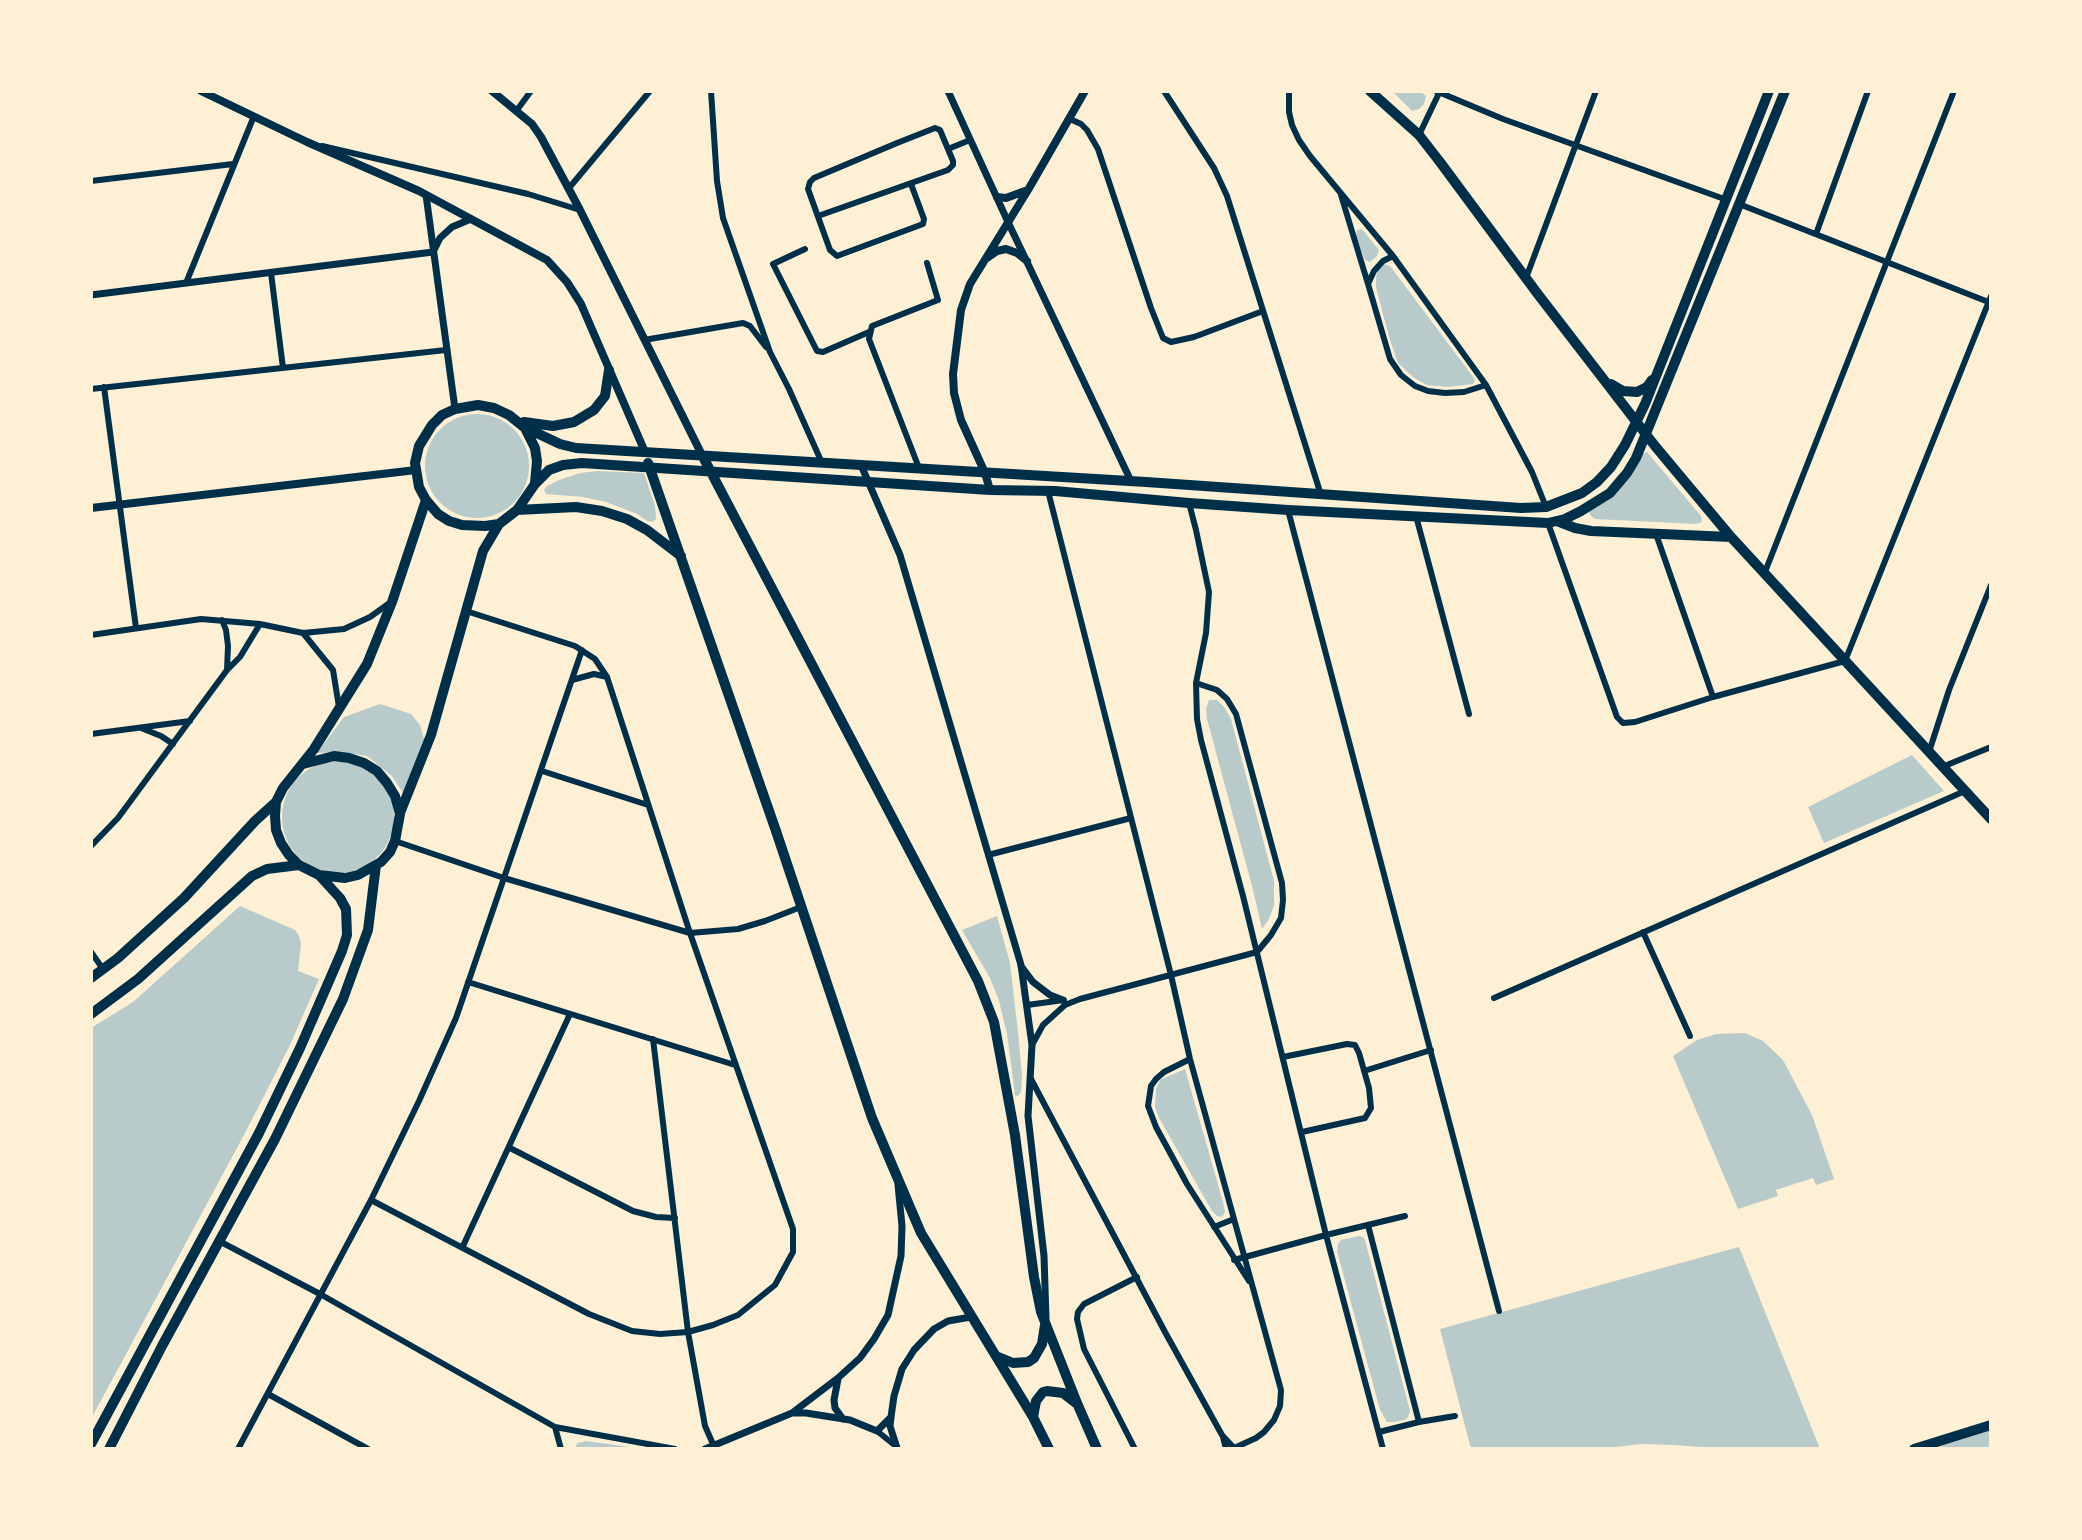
<!DOCTYPE html>
<style>
body{margin:0}
#map{position:relative;width:2082px;height:1540px;overflow:hidden;background:#fdf0d5;font-family:"Work Sans",sans-serif}
canvas{display:block}
.frame{position:absolute;inset:0;border:93px solid #fdf0d5;pointer-events:none}
</style>
<div id="map">
<canvas width="2082" height="1540"></canvas>
<div class="frame"></div>
</div>
<script>
const g = document.querySelector('canvas').getContext('2d');
g.lineJoin = 'round';
function paint(path, color) { g.fillStyle = color; g.fill(path, 'evenodd'); }
const shape = rows => new Path2D(rows.map(r => 'M' + r).join(''));
function strokePath(path, color, width, dash) { g.strokeStyle = color; g.lineWidth = width; g.lineCap = dash ? 'butt' : 'round'; g.setLineDash(dash || []); g.stroke(path); }
paint(shape([
 [1392,91,1420,91,1426,96,1424,104,1419,109,1412,111],
 [1362,229,1379,250,1377,256,1370,262,1365,260,1356,236,1357,230],
 [1384,264,1390,266,1471,374,1475,380,1473,384,1448,387,1427,385,1414,378,1398,363,1390,340,1376,288,1376,277,1378,270],
 '425 466a52 52 0 1 1 104 0a52 52 0 1 1-104 0Z',
 [1647,452,1701,516,1702,522,1696,524,1595,519,1591,516,1589,513,1592,508,1636,467,1643,454],
 [597,471,644,473,655,506,656,519,652,522,647,521,637,514,606,502,583,497,546,494,544,490,547,486,559,480,580,473],
 [1209,700,1217,700,1225,708,1231,719,1274,881,1274,905,1269,919,1262,929,1252,886,1207,719,1206,709],
 [380,704,411,714,420,725,424,739,403,793,392,776,367,756,340,752,317,753,344,717],
 [1912,755,1944,791,1824,843,1808,807],
 '282 817a56 56 0 1 1 112 0a56 56 0 1 1-112 0Z',
 [240,906,295,930,299,936,301,944,298,971,319,979,289,1047,245,1133,91,1419,91,1028,133,1002],
 [997,916,1010,963,1018,1032,1022,1076,1021,1092,1018,1096,1015,1095,1007,1034,999,1001,990,978,962,930],
 [1745,1033,1763,1041,1783,1060,1812,1115,1834,1179,1816,1185,1813,1178,1776,1190,1778,1196,1738,1209,1673,1056,1697,1040,1716,1034],
 [1185,1069,1223,1202,1225,1212,1222,1217,1217,1216,1212,1211,1159,1118,1155,1107,1156,1089,1160,1080],
 [1359,1236,1363,1237,1365,1240,1410,1411,1408,1417,1405,1420,1394,1422,1387,1422,1380,1410,1337,1251,1338,1244,1341,1240],
 [1739,1247,1820,1449,1727,1449,1674,1445,1641,1444,1598,1449,1471,1449,1440,1329],
 [1991,1430,1991,1448,1987,1449,1932,1449],
 [586,1441,645,1449,574,1449,578,1443]
]), '#b9caca');
strokePath(shape([
 [711,91,717,181,723,218,770,352,789,389,822,463],
 [1164,91,1214,168,1227,196,1321,495],
 [1289,91,1289,112,1292,125,1299,140,1310,156,1393,256,1486,385,1532,472,1546,507],
 [1436,91,1503,119,1727,200],
 [517,110,531,91],
 [1070,119,1081,124,1087,130,1098,149,1151,308,1163,338,1171,342,1194,337,1263,311],
 [1419,135,1440,91],
 [322,146,528,194,580,210],
 [948,149,970,140],
 [91,181,233,164],
 [569,188,650,91],
 [1341,195,1368,284],
 [1739,204,1991,303],
 [818,216,948,170,953,165,953,161,940,130,935,128,897,143,814,178,810,182,808,189,830,250,837,256,923,224,924,219,911,184],
 [1816,234,1868,91],
 [805,249,773,264,817,351,823,352,869,332],
 [1393,256,1383,261,1374,271,1368,284,1390,359,1401,375,1415,386,1428,391,1445,393,1464,392,1486,385],
 [271,273,283,368],
 [1526,278,1596,91],
 [186,283,254,116],
 [644,340,743,323,750,326,766,347],
 [104,387,136,628],
 [91,389,446,350],
 [919,468,869,339,872,326,938,300,927,263],
 [1048,491,1171,975,1190,1059,1281,1390,1280,1406,1274,1420,1264,1432,1256,1438,1232,1449],
 [1189,503,1196,530,1209,592,1206,633,1196,683,1197,719,1201,740,1243,896,1326,1235,1383,1449],
 [1288,510,1499,1311],
 [1416,516,1469,714],
 [1548,523,1617,717,1623,723,1635,722,1713,697,1845,661,1991,296],
 [1656,534,1713,697],
 [1765,572,1954,91],
 [222,620,226,630,228,646,227,670],
 [303,633,333,670,339,707],
 [91,635,201,619,260,624,303,633,344,629,370,617,391,602],
 [572,680,594,674,607,677],
 [141,728,161,736,173,744],
 [91,734,190,721],
 [1929,752,1949,690,1991,585],
 [1942,767,1991,747],
 [542,771,648,805],
 [395,841,504,878,690,933,738,929,765,921,801,907],
 [91,846,118,818,227,670,240,657,260,624],
 [988,855,1131,818],
 [1643,932,1690,1036],
 [91,952,103,969],
 [468,982,735,1065],
 [1494,998,1965,791],
 [1027,1005,1064,1000],
 [653,1039,688,1332,705,1426,713,1444],
 [1032,1045,1043,1025,1065,1005,1080,999,1257,952,1271,935,1281,918,1283,900,1282,883,1236,714,1227,699,1217,690,1196,683],
 [1283,1057,1347,1044,1355,1045,1359,1053,1369,1088,1371,1108,1365,1118,1302,1132],
 [1190,1059,1164,1072,1156,1079,1151,1086,1148,1106,1156,1127,1187,1184,1249,1281],
 [1364,1071,1431,1050],
 [1031,1079,1165,1332,1222,1435,1235,1449],
 [510,1148,633,1211,656,1217,675,1218],
 [371,1200,589,1314,632,1331,660,1334,688,1332,713,1325,738,1315,775,1285,793,1252,793,1229,690,933,607,677,595,659,575,646,466,611],
 [1368,1225,1419,1422],
 [1214,1227,1234,1219],
 [219,1241,320,1294,555,1427,675,1449],
 [463,1246,570,1014],
 [1234,1260,1326,1235,1405,1216],
 [268,1394,368,1449],
 [555,1427,561,1449],
 [877,1431,897,1447],
 [1379,1432,1419,1422,1455,1416],
 [1223,1437,1226,1449],
 [238,1449,371,1200,419,1101,456,1018,582,650],
 [1135,1449,1084,1349,1077,1319,1078,1312,1084,1304,1137,1277]
]), '#003049', 6);
strokePath(shape([
 [948,91,1008,222,1131,481],
 [426,195,455,409],
 [433,252,440,238,452,227,471,219],
 [91,295,433,252],
 [861,465,900,555,1021,965,1032,1045,1028,1116,1044,1256,1046,1318],
 [1021,966,1033,982,1050,995,1063,1000],
 [838,1379,834,1400,835,1408,843,1419],
 [792,1413,838,1378,860,1358,874,1339,888,1315,901,1256,902,1226,898,1185],
 [897,1448,890,1426,891,1417,894,1396,902,1369,914,1350,934,1329,948,1321,971,1317],
 [705,1449,792,1413,806,1413,850,1420,877,1431,891,1417]
]), '#003049', 7);
strokePath(shape([
 [201,91,307,142,419,191,547,260,567,282,581,304,645,452],
 [492,91,532,124,541,137,580,210,702,455],
 [997,197,1006,198,1025,191],
 [987,258,997,251,1006,249,1017,253,1027,261],
 [990,490,985,473,961,420,954,393,953,374,961,310,970,284,1028,190,1085,91],
 [91,508,416,470]
]), '#003049', 8);
strokePath(shape([
 [1370,91,1419,135,1440,162,1537,293,1655,446,1731,537,1991,819],
 [1769,91,1645,404,1625,445,1611,467,1597,482,1582,493,1546,507,1521,508,1146,482,576,448,560,444,524,427,509,415,494,408,478,405,455,409,442,415,432,425,419,446,415,463,419,487,426,500,438,514,449,521,462,525,485,526,499,524,517,510,535,484,549,470,563,465,582,463,990,490,1055,491,1189,503,1288,510,1548,523,1565,519,1581,511,1610,493,1627,473,1636,458,1785,91],
 [1611,384,1623,391,1637,392,1647,387,1652,380],
 [524,422,553,426,574,422,594,410,605,396,609,370],
 [525,428,535,448,537,461,535,483],
 [702,455,978,981,994,1022,1015,1135,1034,1277,1041,1312,1077,1403,1097,1449],
 [648,463,776,831,872,1118,921,1233,1033,1417,1049,1449],
 [517,510,576,507,602,511,627,519,647,530,681,556],
 [1557,521,1575,528,1591,531,1731,537],
 [303,764,334,756,349,758,364,763,377,771,387,783,395,796,400,814,395,841,390,852,381,862,358,875,345,878,319,875,299,865,289,855,281,843,276,830,275,816,276,802,283,788,314,749,367,664,392,602,426,500],
 [400,813,431,735,483,551,499,524],
 [91,978,118,958,184,898,255,821,276,802],
 [91,1014,138,979,252,876,267,869,299,865],
 [996,1356,1013,1363,1028,1362,1034,1358,1042,1344,1045,1325],
 [1033,1417,1036,1401,1043,1392,1047,1391,1063,1393,1076,1403],
 [91,1444,259,1133,300,1048,342,951,347,935,346,909,340,898,319,875],
 [109,1449,162,1346,275,1139,343,999,368,930,376,865],
 [1914,1449,1991,1425]
]), '#003049', 10);
</script>
